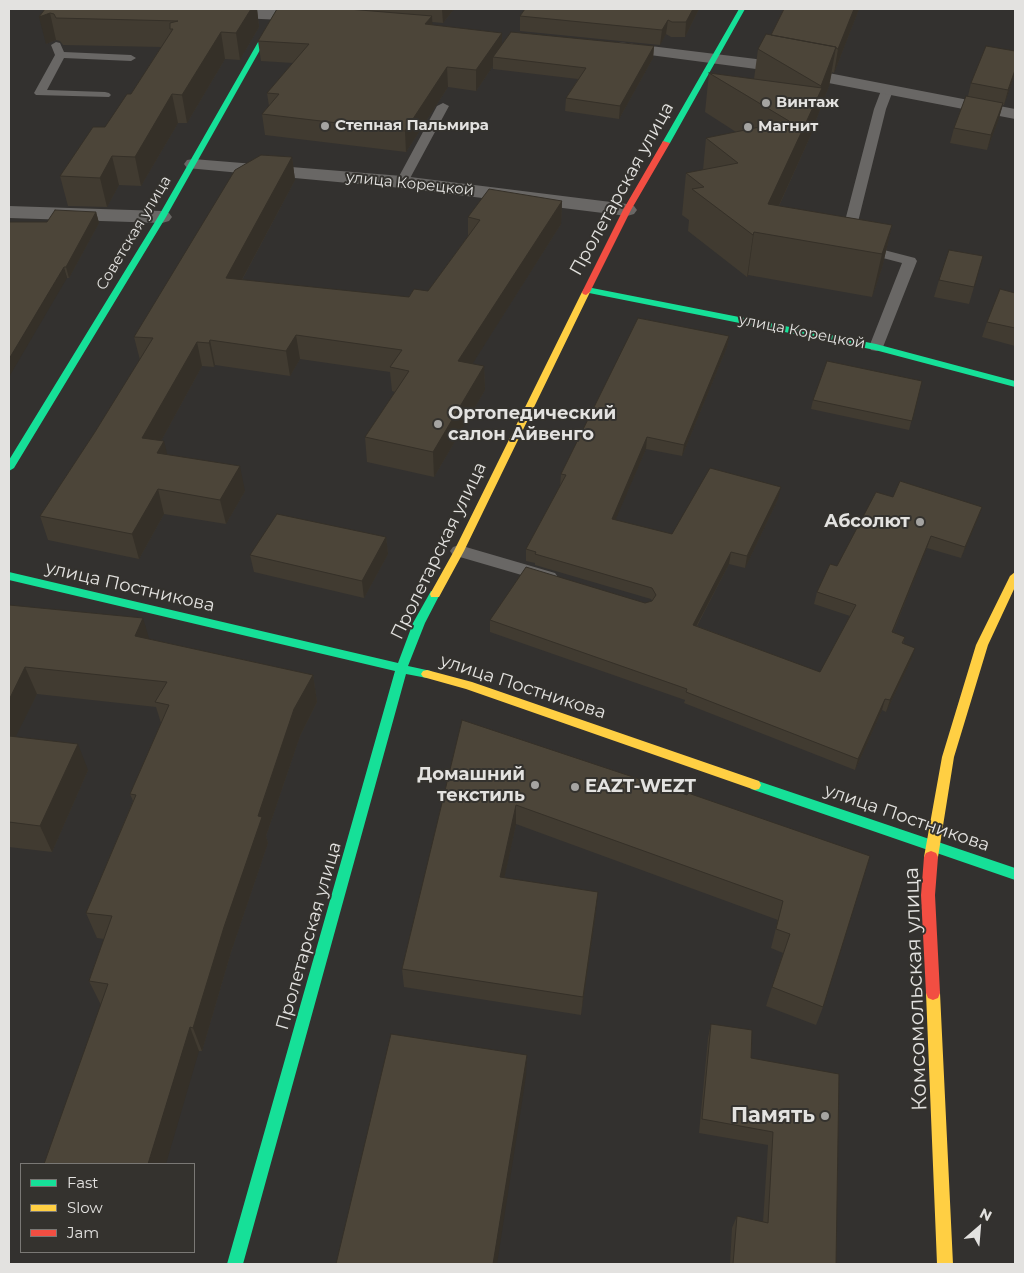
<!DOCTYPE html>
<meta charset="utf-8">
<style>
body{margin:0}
#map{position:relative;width:1024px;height:1273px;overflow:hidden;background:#33312f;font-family:Montserrat,sans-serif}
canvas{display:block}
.frame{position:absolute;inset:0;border:10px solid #e3e2e0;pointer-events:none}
.legend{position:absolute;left:20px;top:1163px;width:175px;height:90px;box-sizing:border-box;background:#34322e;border:1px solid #7a7875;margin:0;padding:6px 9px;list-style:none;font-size:15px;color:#e3e2e0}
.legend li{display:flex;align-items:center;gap:10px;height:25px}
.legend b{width:25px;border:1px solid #7a7875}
.north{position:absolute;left:954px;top:1203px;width:50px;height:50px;-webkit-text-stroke:4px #34322e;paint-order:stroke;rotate:27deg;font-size:14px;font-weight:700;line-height:20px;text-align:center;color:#e3e2e0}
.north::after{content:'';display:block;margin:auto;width:18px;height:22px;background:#e3e2e0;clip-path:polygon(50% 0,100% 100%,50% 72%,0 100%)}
</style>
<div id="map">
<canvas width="1024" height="1273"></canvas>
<div class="frame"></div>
<ul class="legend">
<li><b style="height:6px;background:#16e098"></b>Fast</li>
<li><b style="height:6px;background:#ffcf43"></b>Slow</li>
<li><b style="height:6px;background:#f24e42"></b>Jam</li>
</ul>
<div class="north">N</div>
</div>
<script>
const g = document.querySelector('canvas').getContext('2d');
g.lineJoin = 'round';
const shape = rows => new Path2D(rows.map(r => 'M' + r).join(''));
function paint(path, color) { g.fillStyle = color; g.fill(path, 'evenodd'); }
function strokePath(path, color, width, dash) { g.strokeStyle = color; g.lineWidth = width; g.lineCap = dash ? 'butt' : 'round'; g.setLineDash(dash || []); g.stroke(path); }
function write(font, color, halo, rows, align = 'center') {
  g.font = font + ' Montserrat,sans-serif'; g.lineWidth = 4; g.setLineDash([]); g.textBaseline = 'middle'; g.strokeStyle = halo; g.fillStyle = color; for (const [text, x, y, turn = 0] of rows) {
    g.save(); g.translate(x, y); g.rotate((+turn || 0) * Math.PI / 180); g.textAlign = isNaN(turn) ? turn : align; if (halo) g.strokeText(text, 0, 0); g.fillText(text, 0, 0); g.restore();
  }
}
paint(shape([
 [56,42,60,43,64,52,131,55,136,58,131,61,64,58,47,90,105,92,109,93,111,95,109,97,36,95,34,93,55,55,51,45,56,42],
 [888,85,894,88,886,109,853,242,915,258,917,261,883,347,881,350,876,351,871,350,869,347,902,263,841,247,839,244,874,109,882,88,888,85],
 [443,103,449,106,408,182,406,185,398,185,396,182,437,106,443,103],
 [459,545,555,573,558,577,555,581,549,583,453,555,450,551,453,547,459,545]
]), '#696765');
paint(shape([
 [142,9,245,9,306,11,311,13,314,16,311,19,306,21,149,14,144,12,142,9],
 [618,42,756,59,1015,109,1015,119,756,69,612,50,610,47,612,44,618,42],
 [193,159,402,176,627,204,634,206,637,210,634,214,627,216,402,188,187,168,184,164,187,160,193,159],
 [9,206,162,211,169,213,172,217,169,221,162,223,9,218,9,206]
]), '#696765');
paint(shape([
 [277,9,283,9,166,217,14,468,9,471,9,460,158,217,277,9],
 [739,9,745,9,670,143,663,145,662,143,739,9],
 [587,287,876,344,1015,381,1015,387,875,350,584,292,583,290,587,287],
 [9,572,398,663,413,623,431,591,439,591,440,594,425,623,408,666,431,671,433,674,431,677,427,678,406,674,243,1264,227,1264,395,671,9,580,9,572],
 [755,780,1015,868,1015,880,751,789,749,785,751,781,755,780]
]), '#16e098');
paint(shape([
 [586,289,590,292,464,551,439,597,431,597,430,594,454,551,582,292,586,289],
 [1015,572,1015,587,988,645,954,757,938,857,936,861,931,863,926,861,924,857,942,757,976,645,1010,576,1015,572],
 [427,670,472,682,759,781,761,785,759,789,755,790,466,689,423,677,421,674,423,671,427,670],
 [933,986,938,988,940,993,953,1264,937,1264,926,993,928,988,933,986]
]), '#ffcf43');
paint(shape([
 [663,141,670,143,631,210,590,292,586,295,583,294,582,292,623,210,663,141],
 [931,851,936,853,938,857,935,895,940,993,938,998,933,1000,928,998,926,993,921,895,924,857,926,853,931,851]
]), '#f24e42');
paint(shape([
 [45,9,257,9,259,27,240,60,225,59,187,123,178,123,141,186,119,185,107,207,68,206,60,176,105,127,131,94,161,47,63,45,60,41,56,40,46,44],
 [277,9,454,9,443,23,432,22,432,25,502,44,654,46,653,58,619,119,565,111,566,98,578,79,493,69,493,66,476,91,448,87,406,152,265,135,262,114,269,106,267,93,293,63,261,61,258,41],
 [525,9,699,9,685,37,671,37,666,34,660,45,520,31,520,16],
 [784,9,859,9,834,73,832,72,829,86,816,120,814,128,779,206,892,225,882,268,872,297,748,275,747,277,688,231,689,220,682,215,686,173,703,170,706,138,736,132,705,112,709,73,754,79,758,49,771,35],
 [1015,73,1004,105,1003,105,999,118,987,150,950,143,954,128,968,96,971,83],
 [292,157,295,180,242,280,409,297,428,291,468,236,468,217,562,201,561,224,472,364,484,366,485,390,434,477,367,462,365,437,395,392,392,391,390,372,300,359,290,376,215,365,214,367,202,366,161,441,167,454,245,491,226,524,164,514,139,559,48,540,40,516,95,432,140,360,134,337],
 [96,212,99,223,69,278,67,278,47,222],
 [983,256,969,304,934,297,939,280],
 [1015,293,1015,346,982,337,987,322],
 [729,336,727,347,682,456,646,449,615,520,672,534,778,499,745,568,729,564,697,626,820,672,850,616,814,604,817,592,893,497,982,507,978,518,961,558,927,548,893,632,905,637,903,644,911,660,886,712,882,710,855,770,684,703,685,700,490,632,490,620,645,603,652,601,651,599,535,565,535,563,526,561,526,549,560,486,561,474],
 [922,381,909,430,811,409,813,400],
 [386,537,388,554,364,598,254,572,250,555],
 [9,605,149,639,313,675,317,702,300,736,266,836,268,843,231,952,202,1051,199,1051,101,1005,89,981,104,939,97,938,86,913,133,801,130,794,161,723,156,707,37,694,15,737,88,770,52,852,9,847],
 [462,720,870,856,823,1007,816,1025,766,1006,783,953,771,948,778,920,516,824,504,878,596,911,581,1015,404,987,402,969],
 [711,1024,751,1058,836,1264,730,1264,732,1228,737,1216,763,1222,768,1145,699,1133,708,1038]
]), '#413b31');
paint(shape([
 [251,9,257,9,259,27,240,60,236,33],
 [442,9,454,9,443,23],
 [693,9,699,9,685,37,686,22],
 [854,9,859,9,834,73,838,49],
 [50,13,56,40,46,44,39,17],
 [432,16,433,36,425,24],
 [668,20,666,34,660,45,662,30],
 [221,32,225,59,187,123,182,95],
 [502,33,502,52,493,57,493,66,476,91,476,70],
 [654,46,653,58,619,119,620,106],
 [836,47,829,86,816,120,814,128,766,234,768,204,819,93,821,86],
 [447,67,448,87,406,152,405,131],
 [1015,70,1015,73,1004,105,1008,90],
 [172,94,178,123,141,186,135,157],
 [1003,103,999,118,987,150,991,135],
 [112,156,119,185,107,207,100,178],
 [292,157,295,180,230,302,226,278],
 [562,201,561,224,459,385,458,361],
 [96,212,99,223,69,278,66,267],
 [892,225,882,268,872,297,882,254],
 [754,232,748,275,747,277,753,235],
 [64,267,67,278,9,377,9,359],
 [296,335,300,359,290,376,286,351],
 [729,336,727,347,682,456,684,445],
 [210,340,215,365,214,367,209,343],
 [197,342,202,366,149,463,142,438],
 [484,366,485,390,434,477,433,452],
 [647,437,646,449,611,530,612,519],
 [164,441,170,466,157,453],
 [240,466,245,491,226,524,220,500],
 [781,487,778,499,745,568,747,556],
 [158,489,164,514,139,559,132,534],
 [982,507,978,518,961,558,965,547],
 [931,536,927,548,888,643,892,632],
 [386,537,388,554,364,598,362,581],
 [731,552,729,564,691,636,693,625],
 [143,618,151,645,135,636],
 [915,648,911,660,886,712,890,700],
 [25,667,37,694,9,750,9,700],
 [313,675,317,702,300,736,266,836,268,843,231,952,202,1051,193,1028,258,816,294,709],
 [885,699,882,710,855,770,858,759],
 [78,744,88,770,52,852,40,826],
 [516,805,516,824,500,897,500,877],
 [598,892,596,911,581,1015,583,997],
 [190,1027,199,1051,166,1164,148,1164],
 [527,1055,526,1076,497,1264,493,1264]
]), '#353028');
const building = shape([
 [45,9,251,9,236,33,221,32,182,95,172,94,135,157,112,156,100,178,60,176,93,127,105,127,127,94,131,94,173,29,170,29,170,23,178,21,56,18,54,14,50,13,39,17,45,9],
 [277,9,348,9,432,16,425,24,502,33,476,70,447,67,405,131,262,114,279,94,267,93,309,44,258,41,277,9],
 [525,9,693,9,686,22,672,22,668,20,662,30,520,16,525,9],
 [784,9,854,9,838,49,836,48,836,47,771,35,784,9],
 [511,32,654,46,620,106,566,98,586,68,493,57,511,32],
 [766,34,836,47,821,86,758,49,766,34],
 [986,46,1015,51,1015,70,1008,90,971,83,986,46],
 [709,73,822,88,768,204,892,225,882,254,754,232,753,235,692,189,704,187,686,173,738,163,706,138,789,121,709,73],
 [966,96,1003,103,991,135,954,128,966,96],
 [261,155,292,157,226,278,409,297,414,289,428,291,480,220,468,217,489,189,562,201,458,361,484,366,433,452,365,437,409,371,390,367,402,350,296,335,286,351,210,340,209,343,197,342,142,438,164,441,157,453,240,466,220,500,158,489,132,534,40,516,95,432,153,338,134,337,235,170,261,155],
 [55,210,96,212,66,267,64,267,9,359,9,222,47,222,55,210],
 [949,250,983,256,974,287,939,280,949,250],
 [1000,289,1015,293,1015,328,987,322,1000,289],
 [638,318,729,336,684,445,647,437,612,519,672,534,710,468,781,487,747,556,731,552,693,625,820,672,856,605,817,592,830,564,837,566,876,492,893,497,900,481,982,507,965,547,931,536,892,632,905,637,902,643,915,648,890,700,885,699,858,759,686,692,687,689,490,620,526,567,645,603,652,601,656,595,652,588,535,554,536,552,526,549,566,475,561,474,638,318],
 [827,361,922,381,912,421,813,400,827,361],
 [277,514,386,537,362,581,250,555,277,514],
 [9,605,143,618,135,636,313,675,294,709,258,816,262,817,224,927,193,1028,190,1027,148,1164,44,1164,108,984,89,981,112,916,86,913,136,795,130,794,169,705,155,702,167,682,25,667,9,700,9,605],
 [462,720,687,795,688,793,870,856,823,1007,772,987,790,934,776,929,783,901,516,805,500,877,598,892,583,997,402,969,462,720],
 [9,736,78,744,40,826,9,822,9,736],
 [711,1024,752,1030,751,1058,839,1074,836,1264,733,1264,737,1216,768,1223,773,1132,702,1119,711,1024],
 [391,1034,527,1055,493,1264,336,1264,391,1034]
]);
paint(building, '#4c4539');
strokePath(building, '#353028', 1);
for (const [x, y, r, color] of [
 [766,103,5,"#a5a4a2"],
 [325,126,5,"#a5a4a2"],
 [748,127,5,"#a5a4a2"],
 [438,424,5,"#a5a4a2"],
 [920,522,5,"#a5a4a2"],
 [535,785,5,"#a5a4a2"],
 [575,787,5,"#a5a4a2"],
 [825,1116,5,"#a5a4a2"]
]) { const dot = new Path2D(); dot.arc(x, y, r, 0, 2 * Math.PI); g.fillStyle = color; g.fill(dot); strokePath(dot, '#34322e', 2); }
write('bold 15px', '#e3e2e0', '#34322e', [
 ["Винтаж",776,103],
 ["Степная Пальмира",335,126],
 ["Магнит",758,127]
], 'left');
write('15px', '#e3e2e0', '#34322e', [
 ["улица Корецкой",410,184,6],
 ["Советская улица",134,233,-59],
 ["улица Корецкой",802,332,11]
]);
write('18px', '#e3e2e0', '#34322e', [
 ["Пролетарская улица",622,189,-61],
 ["Пролетарская улица",439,551,-64],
 ["улица Постникова",130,587,13],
 ["улица Постникова",523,687,18],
 ["улица Постникова",907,818,19],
 ["Пролетарская улица",309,936,-74]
]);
write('bold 18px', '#e3e2e0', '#34322e', [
 ["Ортопедический",448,414],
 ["салон Айвенго",448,435],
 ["Абсолют",910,522,"right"],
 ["Домашний",525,775,"right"],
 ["текстиль",525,796,"right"],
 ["EAZT-WEZT",585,787]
], 'left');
write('21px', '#e3e2e0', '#34322e', [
 ["Комсомольская улица",916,989,-92]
]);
write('bold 21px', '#e3e2e0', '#34322e', [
 ["Память",815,1116]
], 'right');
</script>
